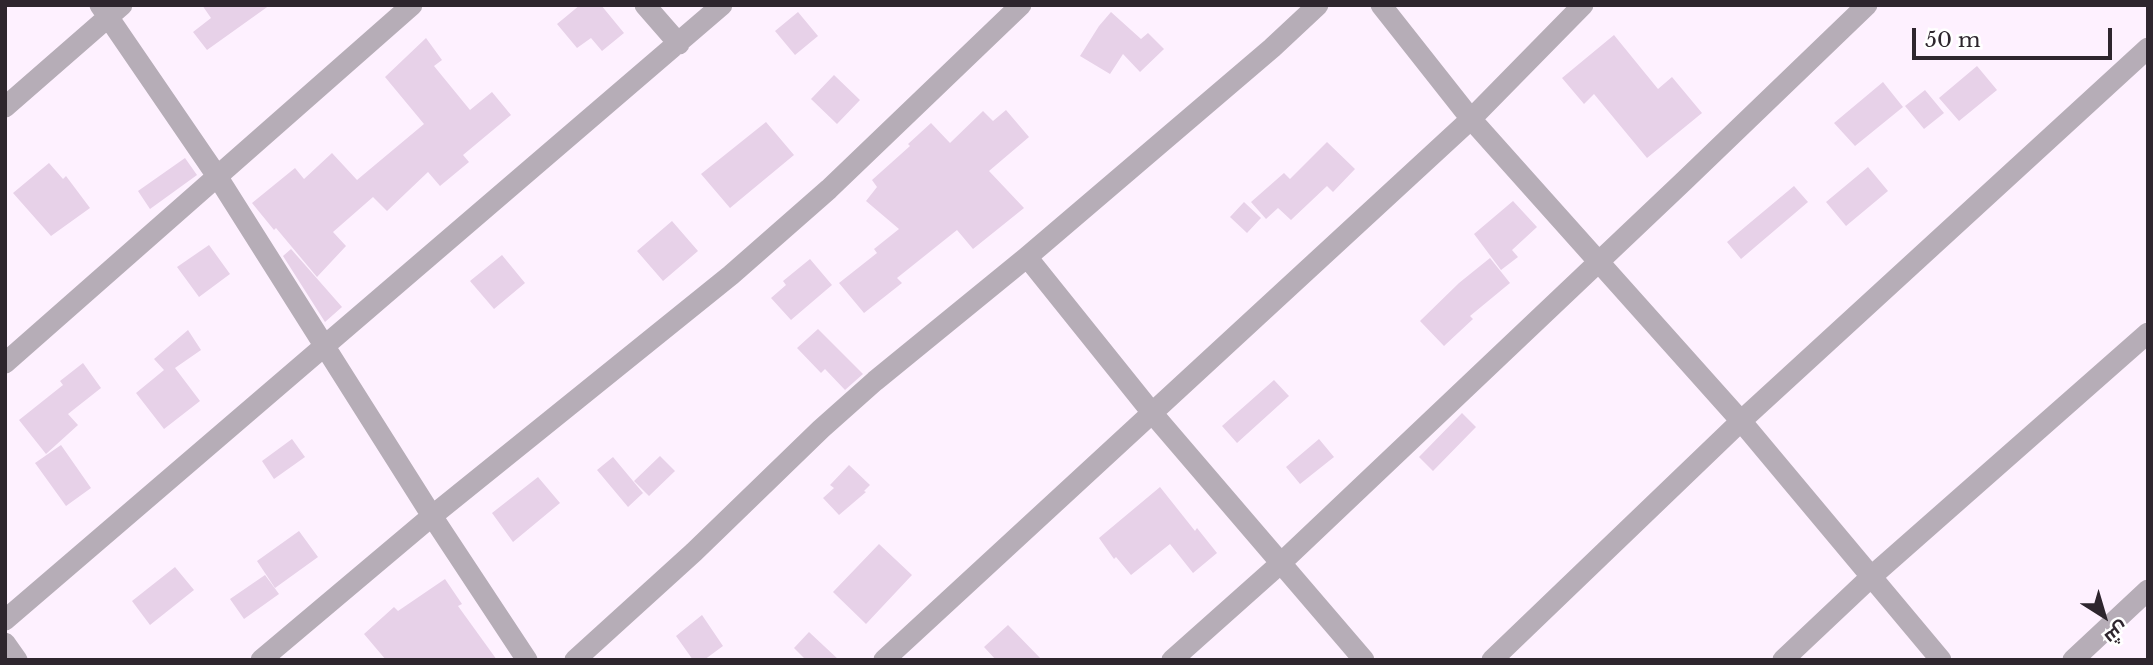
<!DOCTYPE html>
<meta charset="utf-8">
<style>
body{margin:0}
#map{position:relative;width:2153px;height:665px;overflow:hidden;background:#fef1ff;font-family:"Libre Baskerville",Cairo,serif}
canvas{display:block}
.frame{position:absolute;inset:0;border:7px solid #2e262e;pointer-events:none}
.north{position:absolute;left:2069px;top:581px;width:70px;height:70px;-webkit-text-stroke:5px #fff;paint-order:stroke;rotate:143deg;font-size:19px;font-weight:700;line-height:28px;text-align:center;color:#2e262e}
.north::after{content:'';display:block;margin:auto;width:24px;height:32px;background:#2e262e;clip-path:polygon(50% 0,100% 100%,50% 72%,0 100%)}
.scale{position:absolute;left:1912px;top:28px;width:200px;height:32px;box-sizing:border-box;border:4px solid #2e262e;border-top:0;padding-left:9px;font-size:21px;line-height:24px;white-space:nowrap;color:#2e262e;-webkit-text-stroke:5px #fff;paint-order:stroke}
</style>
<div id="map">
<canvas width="2153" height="665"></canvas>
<div class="frame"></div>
<div class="north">ش</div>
<div class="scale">50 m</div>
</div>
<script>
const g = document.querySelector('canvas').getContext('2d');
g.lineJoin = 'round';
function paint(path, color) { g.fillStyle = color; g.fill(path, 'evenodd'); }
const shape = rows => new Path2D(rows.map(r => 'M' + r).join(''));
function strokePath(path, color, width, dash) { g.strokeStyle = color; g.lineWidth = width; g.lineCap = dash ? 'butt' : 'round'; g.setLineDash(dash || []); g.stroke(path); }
paint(shape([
 [202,5,270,5,207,50,193,32,211,18],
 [580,5,601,5,624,33,602,51,591,38,577,48,557,24],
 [798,12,818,36,795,55,775,31],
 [1111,12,1141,39,1148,33,1164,49,1140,72,1123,54,1110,74,1080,56,1099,26],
 [1614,35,1658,89,1672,77,1702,113,1647,158,1594,94,1584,104,1562,78],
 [426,38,442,60,434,66,470,110,492,92,511,115,463,155,469,162,440,186,428,172,387,211,373,197,333,232,346,246,317,277,276,228,274,230,252,203,295,168,304,179,332,153,357,180,424,124,385,77],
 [1977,66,1997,90,1959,121,1939,98],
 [834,75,860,100,837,124,811,99],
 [1883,82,1903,107,1855,146,1834,123],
 [1925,90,1944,113,1924,129,1905,106],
 [1006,110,1029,137,989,171,1024,208,973,249,957,230,897,278,902,283,864,313,839,283,877,253,874,249,899,229,866,201,877,187,872,180,910,146,908,144,931,123,950,143,983,111,993,121],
 [766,122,794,155,730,208,701,174],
 [1327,142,1355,169,1333,192,1327,186,1291,220,1278,208,1266,219,1251,202,1284,173,1290,179],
 [185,158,197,175,150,209,138,191],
 [49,163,63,179,66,176,90,208,51,236,13,193],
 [1868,167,1888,191,1846,226,1826,202],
 [1794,186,1808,202,1741,259,1727,242],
 [1513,201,1537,227,1512,250,1518,257,1501,270,1474,234],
 [1244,202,1261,218,1247,233,1230,217],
 [672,221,698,251,663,281,637,251],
 [209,245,230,274,199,297,177,267],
 [291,249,342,307,325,322,283,256],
 [502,255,525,283,494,309,470,281],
 [1490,258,1510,283,1470,316,1473,319,1444,346,1420,321,1459,283],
 [810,259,832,285,791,320,771,298,786,285,783,281],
 [818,329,863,374,845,390,825,369,821,373,797,348],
 [188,330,201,350,175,368,200,401,164,429,136,393,164,370,154,359],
 [83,363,101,388,68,414,78,425,46,454,19,420,63,385,60,381],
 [1274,380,1289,396,1237,443,1222,426],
 [1462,413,1476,427,1433,471,1419,457],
 [292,439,305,457,274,479,262,461],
 [1319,439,1334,457,1300,484,1286,467],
 [61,445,91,488,66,506,35,463],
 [660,456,675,471,649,496,634,481],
 [613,457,643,493,628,507,597,470],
 [849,465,870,485,864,491,866,492,839,515,823,498,834,488,830,485],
 [538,477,560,503,513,542,492,513],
 [1160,487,1195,531,1197,528,1217,553,1193,573,1170,544,1131,575,1116,557,1114,559,1099,538],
 [299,531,318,557,275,588,257,561],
 [879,544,912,575,866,624,833,592],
 [175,567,194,590,150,625,132,601],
 [265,575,279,594,244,619,230,599],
 [445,579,462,604,458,606,497,660,386,660,364,634,394,607,398,611],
 [702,615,723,646,704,660,693,660,676,636],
 [1008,625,1042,660,996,660,984,647],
 [809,632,839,660,806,660,794,648]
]), '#e7d1e8');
strokePath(shape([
 [100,5,217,176,432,516,527,660],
 [645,5,679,44],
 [1381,5,1471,119,1741,421,1941,660],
 [5,107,122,5],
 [1027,257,1153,414,1364,660],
 [5,363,412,5],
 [5,620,722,5],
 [5,643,17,660],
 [261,660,432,516,731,275,829,189,1021,5],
 [575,660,694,552,821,429,875,381,1027,257,1272,48,1318,5],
 [884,660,1471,119,1583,5],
 [1172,660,1281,563,1684,181,1867,5],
 [1492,660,1741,421,2148,48],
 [1783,660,1872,576,2148,333],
 [2073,660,2148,590]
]), '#b6adb7', 21);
</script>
